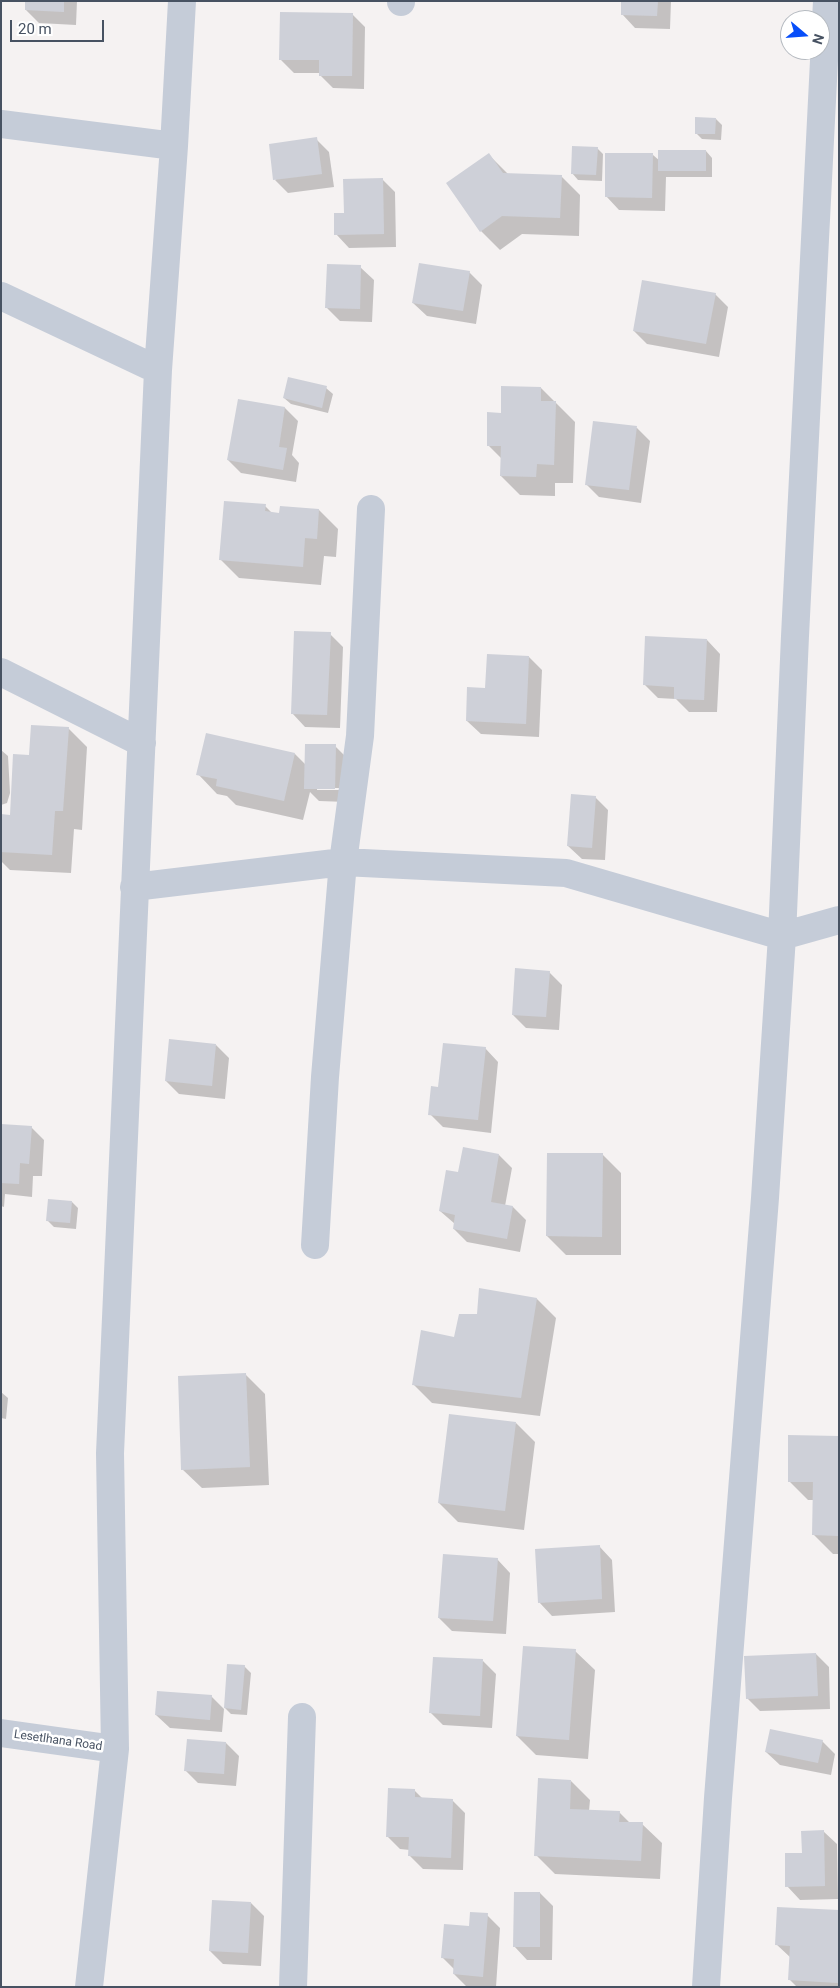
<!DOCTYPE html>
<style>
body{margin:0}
#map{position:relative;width:840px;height:1988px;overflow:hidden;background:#f5f2f2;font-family:Roboto,sans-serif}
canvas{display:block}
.frame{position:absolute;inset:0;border:2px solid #475262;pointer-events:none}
.north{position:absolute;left:780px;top:10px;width:50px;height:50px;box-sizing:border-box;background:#fff;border:1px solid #b5bac0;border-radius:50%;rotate:108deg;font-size:14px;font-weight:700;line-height:20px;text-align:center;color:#475262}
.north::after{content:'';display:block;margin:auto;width:18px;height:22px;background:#074ef9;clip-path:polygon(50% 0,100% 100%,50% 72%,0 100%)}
.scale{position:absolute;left:10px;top:20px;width:94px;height:22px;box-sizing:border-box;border:2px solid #475262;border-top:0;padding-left:6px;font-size:15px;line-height:18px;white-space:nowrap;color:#475262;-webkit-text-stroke:4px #fff;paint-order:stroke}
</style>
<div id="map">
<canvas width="840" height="1988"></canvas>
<div class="frame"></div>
<div class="north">N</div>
<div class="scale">20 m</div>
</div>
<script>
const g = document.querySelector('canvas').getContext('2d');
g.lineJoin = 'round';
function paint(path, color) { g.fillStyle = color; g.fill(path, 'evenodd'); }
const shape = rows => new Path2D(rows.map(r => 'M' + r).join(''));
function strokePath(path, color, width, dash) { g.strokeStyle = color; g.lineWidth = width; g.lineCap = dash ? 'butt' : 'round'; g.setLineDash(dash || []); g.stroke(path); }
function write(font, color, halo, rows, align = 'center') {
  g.font = font + ' Roboto,sans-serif'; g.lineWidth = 5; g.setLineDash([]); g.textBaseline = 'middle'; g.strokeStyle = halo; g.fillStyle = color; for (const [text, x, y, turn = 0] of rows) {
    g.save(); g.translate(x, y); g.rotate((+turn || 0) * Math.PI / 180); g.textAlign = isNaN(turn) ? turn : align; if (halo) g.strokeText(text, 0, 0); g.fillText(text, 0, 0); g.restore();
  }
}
paint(shape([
 [26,1,77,1,76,25,39,23,26,10],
 [623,1,671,1,670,29,635,28,622,14],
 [352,14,365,27,364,89,333,88,320,75,320,73,294,73,281,60],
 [716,119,722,125,721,140,702,139,696,133],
 [316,139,329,152,334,187,288,193,275,180],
 [597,148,603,154,602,181,578,180,572,173],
 [706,151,712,158,712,177,666,177,665,211,619,210,606,196,653,155,660,161],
 [489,155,508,174,561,176,580,195,579,236,522,234,500,250,481,231],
 [382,179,395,192,396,247,349,248,336,234,345,214],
 [360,267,374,280,372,322,340,321,327,308],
 [469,272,482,285,476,324,427,316,413,303],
 [715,294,728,307,719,357,647,344,634,331],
 [326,388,333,394,328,413,291,404,284,398],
 [541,388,575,422,573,483,555,483,555,496,520,495,501,476,502,459,488,445,502,414],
 [239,400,285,408,298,421,292,455,299,463,296,482,241,473,228,460],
 [594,422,637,428,650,441,641,503,599,497,586,484],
 [265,506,273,514,319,510,338,529,336,557,324,556,321,585,239,578,220,559],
 [330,634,343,647,340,728,305,727,292,713],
 [707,640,720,654,717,712,689,712,676,699,658,698,645,685],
 [529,657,542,670,539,737,481,734,467,721,486,689],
 [68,728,87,747,82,830,74,829,71,873,10,870,1,861,1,815,11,816],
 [335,746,348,759,347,802,319,801,310,792,303,820,236,805,227,796,217,794,198,774,295,754,306,765],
 [317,788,341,788,341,790,317,790],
 [1,750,8,756,10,793,7,803,1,805],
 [595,797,608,810,605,860,582,859,568,846],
 [549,972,562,985,559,1030,526,1028,513,1015],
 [216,1045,229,1058,225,1099,179,1094,166,1081],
 [485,1048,498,1062,491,1133,443,1127,430,1114,439,1088],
 [1,1125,31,1127,44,1140,42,1176,33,1176,32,1197,5,1194,4,1207,1,1206],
 [602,1154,621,1173,621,1255,566,1255,547,1236],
 [499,1155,512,1168,505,1206,513,1207,526,1220,520,1252,467,1242,454,1229,455,1224,440,1211,459,1173],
 [72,1202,78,1208,76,1229,54,1227,48,1221],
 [537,1299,556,1318,540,1416,432,1403,413,1384,478,1315],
 [246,1375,265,1394,269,1485,202,1488,182,1469],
 [1,1392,8,1398,6,1419,1,1418],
 [516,1423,535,1442,524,1530,458,1522,439,1503],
 [839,1437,839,1554,833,1554,814,1535,814,1500,808,1500,789,1481],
 [599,1546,612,1560,615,1612,552,1616,539,1602],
 [497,1559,510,1573,506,1634,452,1631,439,1618],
 [575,1651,595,1670,588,1759,536,1755,517,1736],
 [816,1654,829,1667,830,1709,760,1711,747,1698],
 [483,1661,496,1674,492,1728,443,1725,430,1712],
 [244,1666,251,1673,247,1715,231,1714,225,1708],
 [211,1696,224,1709,222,1732,170,1728,156,1715],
 [822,1741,835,1754,831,1775,780,1765,766,1752],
 [226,1743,239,1756,236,1786,198,1783,185,1770],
 [571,1781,590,1800,589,1811,619,1812,630,1823,642,1824,662,1843,660,1879,555,1874,536,1855],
 [415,1791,423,1799,452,1800,465,1813,463,1870,423,1869,410,1856,410,1850,400,1849,387,1836],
 [823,1831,837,1844,838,1899,800,1900,787,1886,803,1854],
 [540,1893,553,1906,552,1960,527,1960,514,1946],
 [251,1903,264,1916,261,1966,223,1964,210,1951],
 [839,1911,839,1987,797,1987,789,1979,791,1958,776,1944],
 [487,1915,500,1928,496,1987,467,1987,454,1974,454,1969,443,1958,470,1927]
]), '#0003');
paint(shape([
 [25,1,64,1,64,12,25,10],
 [621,1,658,1,657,16,621,15],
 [280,12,353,13,352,76,319,76,319,60,279,60],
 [695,117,716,118,715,134,695,134],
 [317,137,322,174,273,180,269,144],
 [572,146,598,147,596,175,571,174],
 [658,150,706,150,706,171,658,171],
 [489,153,503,173,562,175,560,218,502,216,480,232,446,183],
 [605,153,653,153,652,198,605,197],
 [383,178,384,234,334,235,334,213,344,213,343,179],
 [419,263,470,271,463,311,412,303],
 [327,264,361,265,360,309,325,308],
 [642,280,716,293,706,344,633,331],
 [288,377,327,386,322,408,283,398],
 [501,386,541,387,541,401,556,401,554,465,537,464,536,477,500,476,501,446,487,446,487,412,501,413],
 [238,399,285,407,279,447,287,448,283,470,227,460],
 [593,421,637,426,629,490,585,485],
 [224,501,266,504,265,511,279,513,280,506,319,509,317,539,305,538,303,567,219,560],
 [294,631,331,632,327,715,291,714],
 [645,636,707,639,704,700,674,699,674,687,643,685],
 [487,654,529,656,526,724,466,721,467,687,485,688],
 [31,725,69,727,63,811,55,811,52,855,1,852,1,814,10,815,13,754,29,755],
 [206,733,295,753,284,801,216,786,217,779,196,775],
 [305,744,336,744,335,789,304,789],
 [571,794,596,796,592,848,567,846],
 [515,968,550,971,546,1017,512,1015],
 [169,1039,216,1044,212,1086,165,1081],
 [443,1043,486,1047,478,1120,428,1115,431,1086,438,1087],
 [1,1124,32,1126,29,1164,20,1163,19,1184,1,1183],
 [463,1147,499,1154,491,1202,513,1206,507,1239,453,1229,455,1215,439,1211,446,1170,458,1172],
 [547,1153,603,1153,602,1237,546,1236],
 [48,1199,72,1201,70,1223,46,1221],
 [479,1288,537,1298,521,1398,412,1385,421,1330,454,1337,459,1314,477,1314],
 [246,1373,250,1467,181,1470,178,1376],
 [449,1414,516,1422,505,1511,438,1503],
 [788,1435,839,1436,839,1536,812,1535,813,1482,788,1482],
 [600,1545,602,1599,538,1603,535,1549],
 [443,1554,498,1558,493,1621,438,1618],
 [523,1646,576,1649,569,1740,516,1736],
 [816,1653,818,1696,746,1699,744,1656],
 [433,1657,483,1659,480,1716,429,1713],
 [227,1664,245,1665,241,1710,224,1708],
 [157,1691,212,1695,210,1720,155,1715],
 [770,1729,823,1740,818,1763,765,1752],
 [187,1739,226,1742,224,1774,184,1771],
 [538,1778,571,1780,570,1809,620,1811,619,1822,643,1822,641,1861,534,1856],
 [388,1788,415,1789,415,1797,453,1799,451,1858,408,1856,409,1837,386,1837],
 [824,1830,825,1886,785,1887,785,1853,802,1853,801,1831],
 [514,1892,540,1892,540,1947,513,1947],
 [212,1900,251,1902,248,1953,209,1951],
 [777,1907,839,1910,838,1983,788,1980,790,1946,775,1945],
 [470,1912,488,1913,483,1977,453,1974,454,1959,441,1958,444,1924,469,1926]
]), '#ced0d8');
strokePath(shape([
 [401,2,401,1],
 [1,124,174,146],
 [1,296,158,370],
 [1,672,142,743],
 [134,887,343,862,566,873,782,936,839,920],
 [315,1245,325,1077,343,862,360,736,371,509],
 [1,1733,115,1749],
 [89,1987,115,1749,110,1453,158,370,174,146,182,1],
 [293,1987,302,1717],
 [706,1987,718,1798,765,1198,782,936,795,636,827,1]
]), '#c5ccd8', 28);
write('12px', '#475262', '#fff', [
 ["Lesetlhana Road",58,1741,8]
]);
</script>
